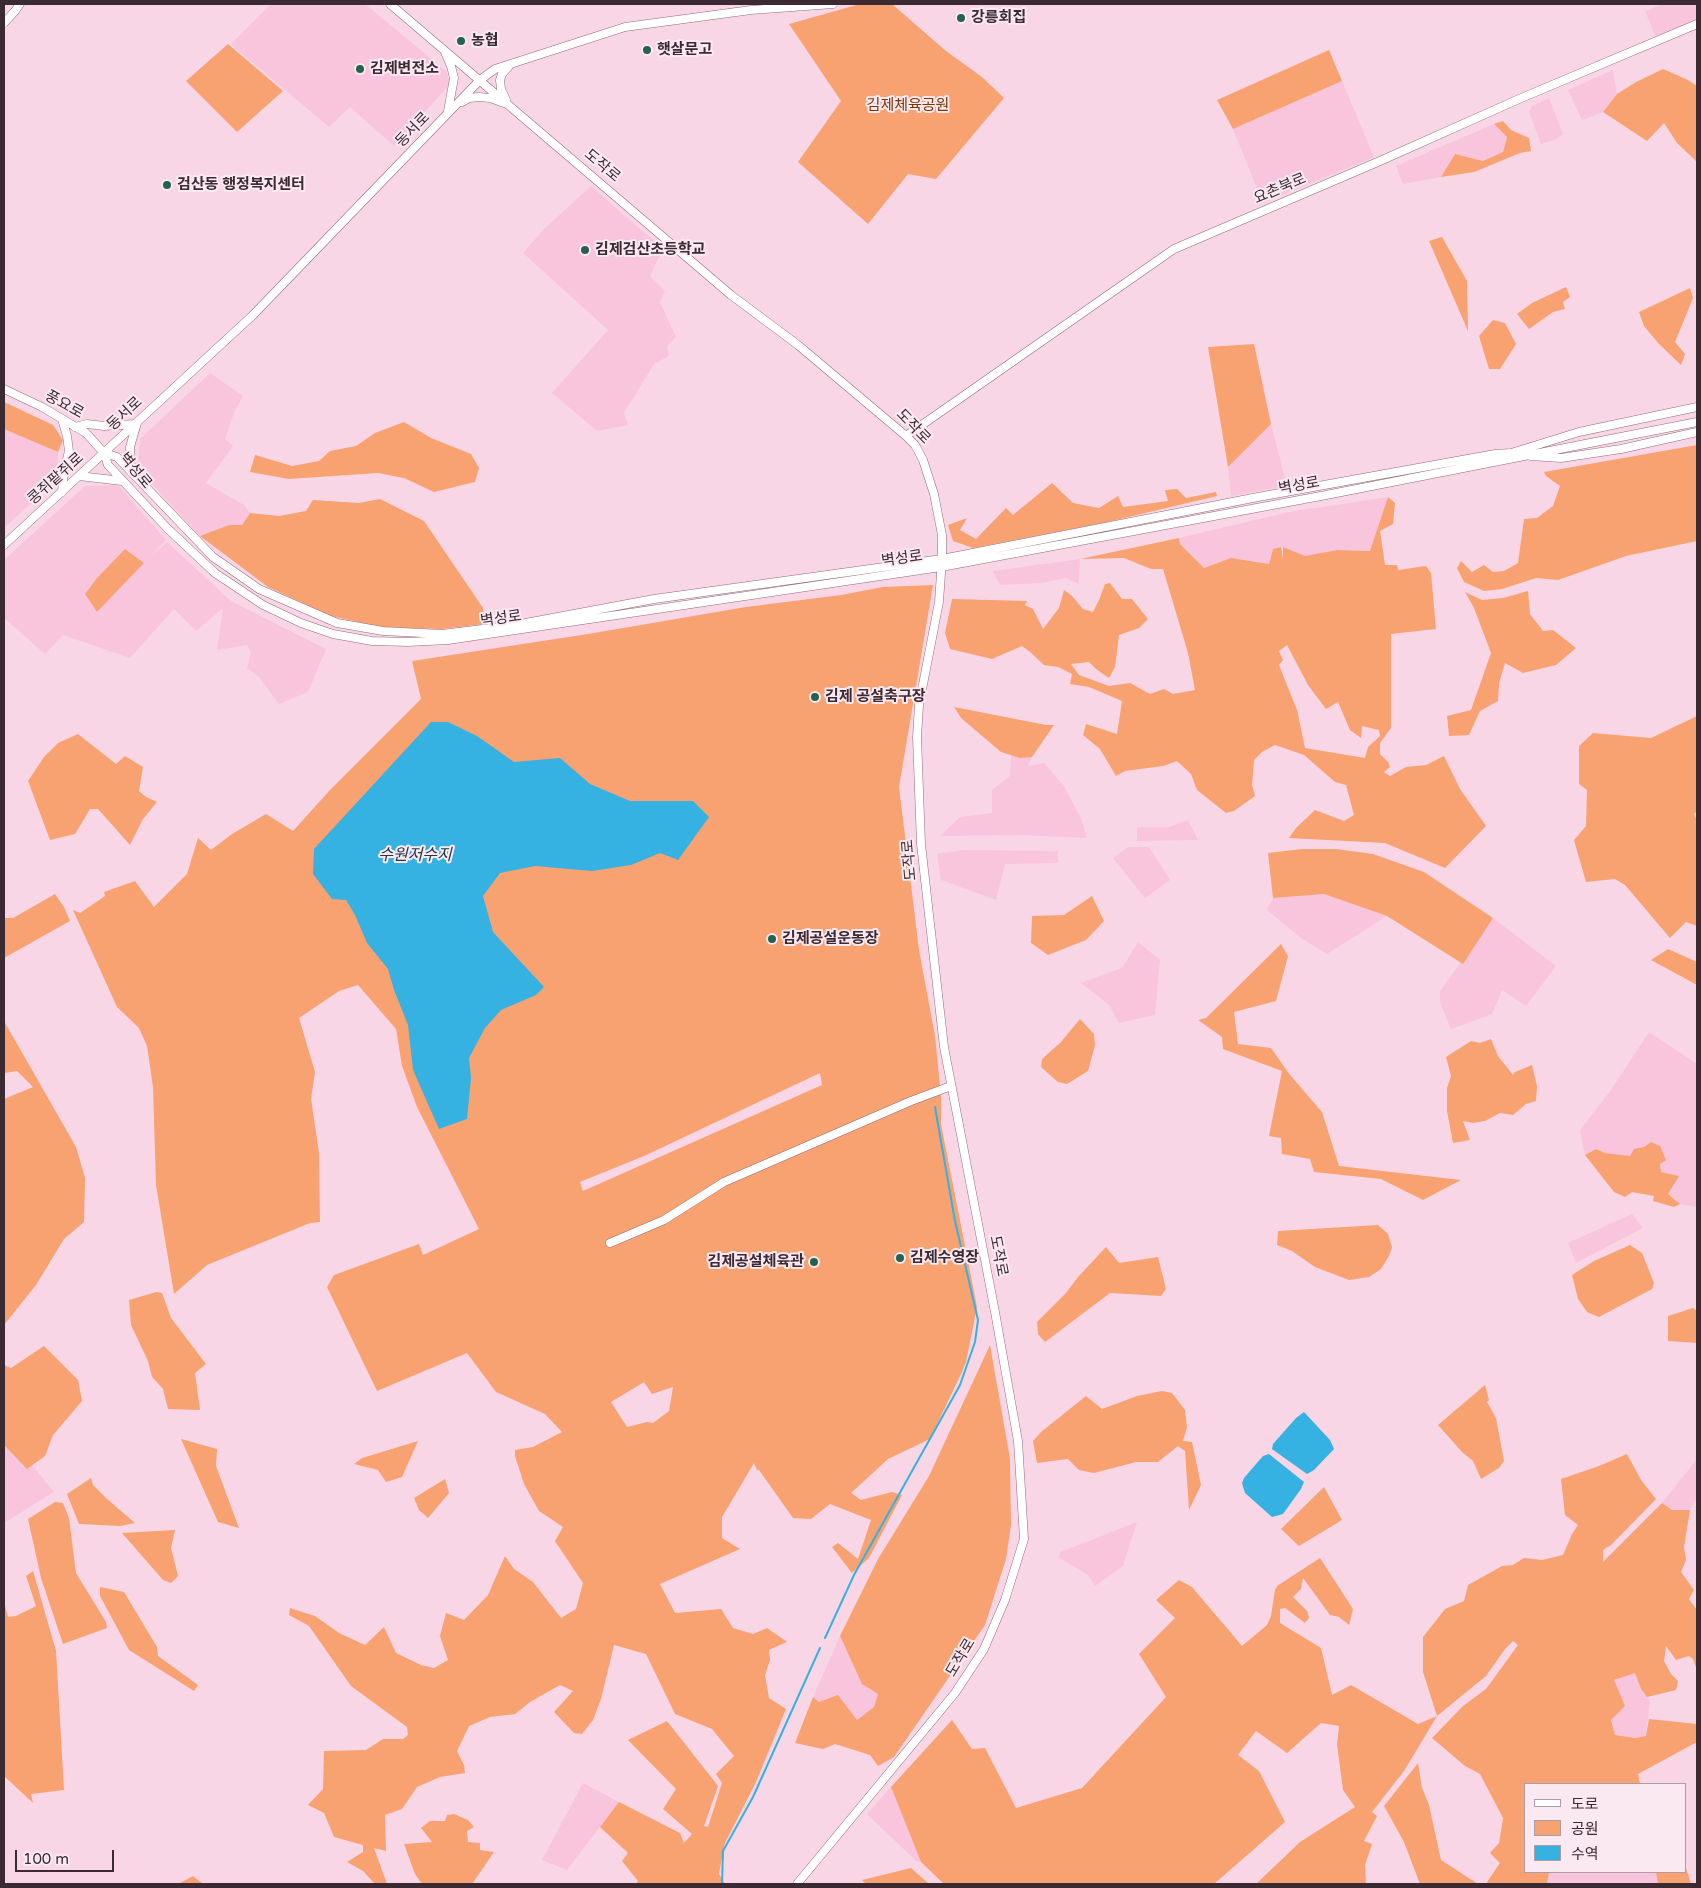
<!DOCTYPE html>
<meta charset="utf-8">
<style>
body{margin:0}
#map{position:relative;width:1701px;height:1888px;overflow:hidden;background:#f9d6e6;font-family:"Varela Round","Noto Sans KR",sans-serif}
canvas{display:block}
.frame{position:absolute;inset:0;border:5px solid #3b2a32;pointer-events:none}
.legend{position:absolute;left:1524px;top:1783px;width:162px;height:90px;box-sizing:border-box;background:#fbe9f1;border:1px solid #ae9da5;margin:0;padding:6px 9px;list-style:none;font-size:15px;color:#3b2a32}
.legend li{display:flex;align-items:center;gap:10px;height:25px}
.legend b{width:25px;border:1px solid #ae9da5}
.scale{position:absolute;left:15px;top:1850px;width:99px;height:22px;box-sizing:border-box;border:2px solid #3b2a32;border-top:0;padding-left:6px;font-size:15px;line-height:18px;white-space:nowrap;color:#3b2a32;-webkit-text-stroke:4px #fbe9f1;paint-order:stroke}
</style>
<div id="map">
<canvas width="1701" height="1888"></canvas>
<div class="frame"></div>
<ul class="legend">
<li><b style="height:6px;background:#fff"></b>도로</li>
<li><b style="height:14px;background:#f9a271"></b>공원</li>
<li><b style="height:14px;background:#35b1e2"></b>수역</li>
</ul>
<div class="scale">100 m</div>
</div>
<script>
const g = document.querySelector('canvas').getContext('2d');
g.lineJoin = 'round';
function paint(path, color) { g.fillStyle = color; g.fill(path, 'evenodd'); }
const shape = rows => new Path2D(rows.map(r => 'M' + r).join(''));
function strokePath(path, color, width, dash) { g.strokeStyle = color; g.lineWidth = width; g.lineCap = dash ? 'butt' : 'round'; g.setLineDash(dash || []); g.stroke(path); }
function write(font, color, halo, rows, align = 'center') {
  g.font = font + ' "Varela Round","Noto Sans KR",sans-serif'; g.lineWidth = 4; g.setLineDash([]); g.textBaseline = 'middle'; g.strokeStyle = halo; g.fillStyle = color; for (const [text, x, y, turn = 0] of rows) {
    g.save(); g.translate(x, y); g.rotate((+turn || 0) * Math.PI / 180); g.textAlign = isNaN(turn) ? turn : align; if (halo) g.strokeText(text, 0, 0); g.fillText(text, 0, 0); g.restore();
  }
}
paint(shape([
 [271,4,365,4,447,72,450,84,394,146,350,107,329,127,231,44],
 [1663,4,1697,4,1697,21,1656,38,1645,11],
 [1613,70,1617,94,1603,112,1582,120,1568,90],
 [1342,81,1374,157,1263,203,1233,129],
 [1549,98,1563,134,1556,139,1541,144,1529,112,1532,106],
 [1494,124,1507,137,1503,152,1483,161,1455,154,1441,177,1403,184,1396,166],
 [591,186,663,249,650,276,665,291,660,302,676,337,667,346,669,356,654,364,624,413,628,425,597,431,552,393,608,330,523,253,544,229],
 [210,373,243,396,234,413,225,439,233,446,206,483,244,505,250,513,242,525,229,525,200,536,138,469,140,439],
 [1271,424,1287,486,1231,496,1228,467],
 [4,429,58,452,58,479,4,528],
 [118,485,166,540,151,556,167,542,231,601,326,649,308,692,279,704,259,677,247,668,251,653,247,645,217,650,223,608,196,631,174,609,130,658,63,635,45,654,4,618,4,560,85,486],
 [125,549,144,563,97,612,85,594,97,578],
 [1388,497,1371,551,1337,550,1305,556,1282,547,1273,549,1269,564,1231,558,1204,568,1180,544,1179,538,1289,512],
 [1080,559,1079,584,1066,578,1042,583,1000,585,993,571],
 [1011,755,1020,758,1032,757,1028,766,1044,763,1064,786,1081,818,1087,838,1021,835,940,836,960,817,992,813,992,790,1010,776],
 [1188,820,1198,840,1137,841,1137,827,1169,827],
 [1128,847,1149,847,1170,880,1145,898,1113,858],
 [962,850,1058,851,1058,863,1005,864,996,900,941,880,937,854],
 [1324,894,1387,916,1327,954,1301,938,1267,910,1273,898],
 [1493,918,1556,966,1526,1006,1502,990,1492,1014,1451,1029,1440,1002,1440,991],
 [1138,942,1160,960,1155,1015,1119,1023,1109,1005,1081,983,1122,968],
 [1649,1032,1697,1064,1697,1207,1680,1204,1668,1194,1661,1172,1660,1164,1651,1142,1644,1147,1635,1149,1630,1156,1605,1153,1596,1149,1585,1155,1580,1130,1611,1090],
 [1632,1214,1643,1228,1576,1263,1568,1243],
 [4,1445,27,1469,32,1465,54,1492,4,1523],
 [1697,1459,1697,1497,1690,1510,1672,1510,1662,1503],
 [1137,1522,1123,1566,1095,1586,1088,1575,1058,1557,1061,1552],
 [840,1636,862,1684,878,1694,874,1707,857,1720,818,1702,813,1697],
 [1635,1672,1641,1689,1650,1701,1646,1736,1635,1738,1615,1735,1611,1720,1625,1706,1613,1681],
 [583,1783,619,1802,567,1870,542,1860],
 [891,1787,921,1862,916,1861,867,1814],
 [1549,1872,1656,1872,1658,1884,1547,1884]
]), '#f8c5dc');
paint(shape([
 [860,4,892,4,946,51,982,77,1004,98,936,179,908,174,868,224,798,162,841,101,789,24],
 [228,44,283,91,237,132,186,81],
 [1329,50,1342,81,1233,129,1217,100],
 [1663,69,1688,80,1697,86,1697,162,1677,143,1664,123,1647,141,1603,112,1617,94,1636,82],
 [1503,121,1511,130,1529,138,1531,151,1520,153,1474,172,1441,177,1455,154,1483,161,1503,152,1507,137,1494,124],
 [1442,237,1467,281,1468,331,1429,241],
 [1566,287,1570,297,1563,302,1565,309,1553,312,1529,329,1517,314,1532,303],
 [1690,288,1693,298,1675,342,1685,354,1681,365,1659,344,1644,326,1639,312],
 [1493,320,1505,323,1516,344,1500,369,1489,369,1479,336],
 [1254,344,1271,424,1228,467,1208,347],
 [4,402,53,425,63,440,58,452,4,429],
 [404,422,431,438,471,454,479,468,475,482,434,492,404,478,378,473,289,479,250,472,255,455,292,466,319,461,330,451,356,446,375,433],
 [1697,445,1697,541,1626,556,1558,580,1536,578,1502,589,1484,591,1464,582,1457,568,1461,561,1472,572,1484,565,1493,572,1504,571,1518,563,1524,519,1537,518,1553,506,1560,486,1546,476,1544,472],
 [1052,483,1073,503,1099,508,1118,496,1123,507,1168,501,1165,490,1177,489,1186,498,1216,492,1217,496,1103,523,973,548,953,541,948,525,967,518,960,530,976,539,1006,508,1013,515],
 [1388,497,1395,503,1393,524,1380,531,1385,565,1397,565,1398,570,1426,566,1431,573,1436,629,1391,634,1391,728,1380,743,1380,754,1388,762,1390,767,1384,772,1390,776,1406,767,1426,765,1444,756,1460,789,1486,826,1445,868,1385,843,1289,838,1296,828,1315,810,1344,821,1354,815,1346,785,1335,782,1304,755,1275,745,1262,752,1254,760,1252,785,1255,796,1234,811,1226,813,1197,790,1191,774,1177,761,1163,766,1125,771,1116,776,1100,749,1083,735,1086,724,1117,734,1122,701,1089,687,1070,684,1072,674,1058,667,1044,665,1030,652,1022,646,992,659,950,649,945,633,952,599,1027,601,1025,605,1033,609,1043,629,1059,608,1064,590,1072,596,1083,609,1093,612,1099,600,1105,584,1110,583,1122,599,1132,599,1148,619,1139,628,1119,635,1115,667,1109,678,1096,669,1089,662,1071,664,1079,675,1109,686,1130,683,1150,694,1164,689,1173,694,1195,690,1188,653,1163,569,1151,569,1124,558,1080,559,1179,538,1180,544,1204,568,1231,558,1269,564,1273,549,1281,547,1283,559,1283,547,1305,556,1337,550,1370,551],
 [1287,645,1308,685,1326,709,1338,702,1350,730,1361,738,1362,726,1379,730,1380,736,1368,747,1365,758,1305,748,1297,710,1279,665,1283,660,1279,651],
 [380,499,424,521,483,608,484,624,442,629,380,627,331,616,268,587,200,536,229,525,242,525,250,513,279,516,306,511,313,500,359,503],
 [125,549,144,563,97,612,85,594,97,578],
 [933,585,899,787,919,950,935,1036,941,1096,941,1124,977,1307,966,1362,961,1374,930,1439,888,1459,851,1493,861,1500,892,1492,902,1495,869,1558,852,1573,832,1547,838,1543,858,1559,871,1520,830,1504,811,1519,793,1518,759,1470,757,1470,754,1463,722,1517,722,1538,740,1549,660,1584,675,1613,721,1609,733,1628,753,1634,767,1628,787,1642,769,1650,770,1660,765,1675,769,1698,786,1709,756,1782,725,1843,719,1874,725,1884,636,1884,638,1881,622,1861,628,1853,600,1827,619,1802,680,1833,684,1843,692,1834,663,1809,676,1789,628,1740,667,1721,718,1786,704,1826,708,1827,722,1783,716,1774,734,1756,712,1729,675,1714,646,1654,614,1645,601,1699,593,1720,582,1734,574,1733,554,1712,573,1691,560,1685,530,1702,515,1714,490,1717,469,1726,457,1751,464,1765,465,1773,440,1777,417,1787,402,1809,385,1815,386,1851,374,1848,387,1884,375,1884,363,1871,347,1862,363,1852,363,1845,334,1837,324,1813,308,1805,323,1789,324,1751,366,1750,383,1739,403,1739,408,1735,407,1727,351,1686,309,1626,289,1615,290,1608,315,1616,339,1633,365,1645,384,1627,396,1653,421,1665,434,1668,448,1660,440,1636,446,1613,464,1620,488,1595,505,1556,514,1569,533,1582,561,1618,576,1609,583,1583,555,1541,563,1527,539,1511,524,1484,515,1456,515,1450,533,1447,562,1432,545,1414,496,1392,467,1353,377,1391,327,1287,334,1275,419,1244,423,1255,479,1229,417,1107,402,1066,396,1029,358,985,339,991,299,1018,315,1072,311,1099,319,1153,320,1222,310,1223,207,1265,174,1294,156,1185,153,1087,147,1046,139,1028,117,1007,73,910,80,913,105,896,104,892,135,881,154,907,187,874,198,838,211,850,232,834,266,814,293,831,330,790,421,699,412,661,588,634,746,607,841,595,883,587],
 [820,1073,822,1085,583,1191,580,1182,644,1156],
 [644,1382,652,1394,673,1387,669,1411,653,1423,647,1422,627,1427,611,1402],
 [1528,591,1530,614,1543,631,1553,630,1576,648,1556,665,1523,673,1505,663,1499,683,1498,701,1480,711,1469,735,1449,736,1447,716,1471,710,1491,653,1474,608,1465,592,1482,600,1503,598],
 [954,707,1046,725,1054,725,1032,757,1020,758,1001,752,961,718],
 [1697,716,1697,811,1694,814,1697,820,1697,926,1686,922,1670,938,1625,885,1615,879,1586,882,1574,840,1586,826,1587,790,1579,784,1579,746,1593,733,1651,738],
 [78,734,116,764,125,756,143,767,139,791,146,797,157,802,143,819,130,845,98,809,90,809,75,834,50,840,28,781,44,757,58,743],
 [1302,849,1336,849,1373,854,1424,872,1493,918,1463,964,1387,916,1324,894,1273,898,1268,853],
 [55,894,64,907,70,921,4,958,4,918,13,918],
 [1092,896,1104,921,1086,940,1048,955,1031,943,1032,916,1064,915],
 [1281,944,1288,956,1276,1001,1234,1012,1238,1044,1271,1048,1290,1075,1322,1112,1339,1166,1461,1180,1423,1200,1381,1179,1314,1172,1310,1159,1282,1154,1281,1138,1269,1136,1282,1071,1223,1049,1222,1037,1198,1020,1206,1018],
 [1668,949,1697,962,1697,985,1651,960],
 [1080,1019,1094,1034,1095,1045,1088,1071,1067,1084,1058,1082,1041,1067,1042,1059,1061,1042],
 [4,1021,76,1147,85,1178,84,1222,64,1239,36,1285,4,1325,4,1099,33,1087,17,1071,4,1073],
 [1491,1039,1498,1056,1513,1075,1515,1072,1532,1065,1537,1086,1536,1101,1526,1104,1513,1115,1500,1113,1485,1121,1473,1123,1463,1121,1470,1140,1453,1143,1447,1111,1447,1088,1451,1076,1446,1057,1471,1041,1480,1043],
 [1651,1142,1660,1146,1666,1160,1660,1164,1661,1172,1679,1176,1668,1194,1680,1204,1674,1207,1653,1201,1654,1196,1632,1192,1625,1197,1614,1192,1585,1155,1596,1149,1605,1153,1630,1156,1634,1149,1644,1147],
 [1378,1225,1388,1234,1392,1247,1389,1256,1381,1269,1369,1277,1349,1280,1315,1267,1292,1251,1277,1245,1278,1231],
 [1630,1245,1642,1253,1654,1283,1652,1289,1599,1317,1587,1312,1578,1299,1572,1275,1594,1261],
 [1106,1247,1119,1263,1158,1257,1166,1289,1161,1296,1110,1293,1045,1342,1038,1334,1037,1322,1066,1293,1078,1277],
 [156,1292,162,1293,171,1318,206,1364,195,1373,200,1410,168,1409,163,1389,152,1377,148,1361,131,1325,129,1300],
 [1693,1308,1697,1311,1697,1343,1668,1341,1668,1316],
 [990,1345,1010,1459,1011,1525,1006,1559,985,1625,894,1757,878,1766,870,1755,835,1744,823,1749,795,1743,813,1697,819,1702,838,1695,857,1720,874,1707,878,1694,862,1684,840,1636,878,1559,929,1476],
 [44,1346,78,1380,82,1401,53,1435,45,1456,27,1469,4,1445,4,1365,11,1368],
 [1485,1385,1489,1400,1487,1402,1496,1418,1504,1461,1499,1468,1481,1479,1473,1461,1462,1452,1438,1425],
 [1162,1391,1172,1393,1185,1410,1187,1427,1183,1441,1192,1442,1201,1485,1189,1510,1185,1451,1178,1446,1158,1462,1136,1462,1094,1473,1079,1470,1068,1459,1037,1463,1033,1441,1041,1432,1086,1396,1102,1409,1137,1396],
 [181,1439,217,1449,216,1466,239,1528,218,1522],
 [418,1441,402,1477,386,1482,378,1470,354,1464,362,1458],
 [1627,1454,1641,1480,1656,1499,1611,1545,1603,1550,1603,1562,1662,1503,1672,1510,1690,1510,1684,1547,1686,1560,1681,1572,1694,1590,1689,1599,1697,1610,1697,1670,1693,1659,1689,1656,1676,1660,1666,1646,1664,1661,1671,1674,1678,1681,1676,1690,1647,1697,1641,1689,1635,1673,1614,1680,1625,1706,1611,1720,1615,1735,1635,1738,1646,1736,1649,1719,1697,1724,1697,1742,1638,1774,1640,1784,1525,1784,1525,1872,1549,1872,1547,1884,1488,1884,1487,1882,1500,1863,1490,1853,1499,1843,1503,1818,1480,1774,1465,1766,1432,1738,1463,1706,1486,1689,1518,1645,1513,1641,1505,1649,1486,1676,1437,1716,1404,1771,1372,1812,1377,1816,1364,1841,1372,1844,1365,1865,1366,1884,1256,1884,1300,1842,1355,1807,1343,1790,1337,1744,1339,1726,1321,1723,1287,1753,1256,1731,1238,1755,1259,1771,1285,1822,1214,1884,944,1884,921,1862,891,1787,952,1720,972,1749,985,1748,1016,1808,1082,1788,1166,1697,1139,1654,1175,1618,1156,1600,1179,1580,1192,1587,1242,1646,1267,1625,1271,1616,1275,1590,1277,1586,1320,1558,1353,1609,1349,1625,1339,1617,1330,1615,1303,1578,1301,1589,1293,1597,1307,1611,1309,1618,1305,1623,1285,1608,1280,1609,1280,1623,1321,1648,1332,1695,1351,1685,1418,1724,1437,1716,1423,1672,1423,1637,1445,1609,1464,1601,1468,1585,1502,1566,1513,1565,1524,1558,1542,1560,1563,1555,1572,1534,1578,1525,1565,1515,1561,1479,1599,1466],
 [91,1478,93,1485,106,1498,135,1523,120,1526,79,1524,67,1494],
 [445,1479,449,1493,428,1518,419,1510,414,1498],
 [1324,1487,1342,1520,1299,1546,1281,1529],
 [55,1502,63,1503,69,1518,76,1573,106,1622,107,1628,63,1644,41,1578,28,1519],
 [175,1530,171,1548,178,1576,171,1583,163,1580,122,1533],
 [33,1571,56,1651,64,1790,31,1794,33,1803,4,1776,4,1602,8,1617,16,1616,36,1606,26,1576],
 [100,1587,124,1592,157,1647,158,1656,198,1685,194,1691,129,1650,100,1596],
 [1418,1763,1422,1788,1429,1805,1441,1860,1478,1884,1420,1884,1404,1842,1384,1806],
 [454,1814,468,1820,474,1827,467,1831,468,1842,480,1843,480,1850,494,1852,472,1884,422,1884,415,1874,404,1844,432,1842,421,1828,430,1821,445,1821,447,1815],
 [1685,1865,1691,1884,1658,1884,1656,1872,1685,1872],
 [911,1868,929,1884,866,1884,862,1880],
 [193,1876,203,1884,178,1884,180,1883]
]), '#f9a271');
paint(shape([
 [431,722,448,722,477,736,514,762,560,758,590,784,630,801,693,801,709,817,678,860,660,853,631,865,592,871,535,866,500,873,483,896,493,932,544,987,536,995,501,1010,485,1028,469,1058,471,1078,467,1119,439,1129,413,1070,408,1025,394,990,388,969,367,943,355,915,346,900,332,899,313,874,314,849],
 [1304,1412,1330,1440,1334,1449,1314,1470,1307,1474,1272,1449,1273,1444,1296,1418],
 [1269,1454,1304,1482,1301,1489,1283,1514,1272,1517,1245,1493,1242,1483,1244,1478,1263,1456]
]), '#35b1e2');
strokePath(shape([
 [825,1638,854,1575,960,1385,975,1342,978,1320,955,1221,935,1107],
 [722,1884,723,1851,753,1797,820,1648]
]), '#35b1e2', 2);
const secondary = shape([
 [390,4,731,295,798,345,906,436,915,445,923,460,934,494,942,535,942,559,939,602,919,705,917,737,921,844,944,1047,995,1312,1018,1441,1024,1539,1005,1600,984,1649,955,1693,797,1884],
 [4,23,15,11,20,4],
 [445,52,451,66,454,78,448,111],
 [506,100,501,89,500,80,502,74,509,66],
 [462,102,469,98,479,97,490,98,504,103],
 [4,389,42,407,86,433,104,453,108,465,168,529,215,573,263,605,301,623,333,634,372,641,408,642,448,640,941,567,1321,496,1697,422],
 [75,427,87,424,104,426,134,424],
 [906,436,1174,249,1380,161,1519,99,1697,24],
 [104,453,117,457,213,557,259,589,337,623,383,631,442,634,515,625,654,599,942,559,1258,497,1495,454,1511,453],
 [1508,454,1579,432,1697,407],
 [1531,456,1561,458,1621,449,1697,432],
 [131,472,130,447,137,423],
 [79,476,122,481],
 [62,492,64,472,69,451,67,436,62,419],
 [4,545,253,315,480,80,495,69,625,27,751,10,833,4],
 [610,1243,664,1220,724,1182,911,1101,951,1086]
]);
strokePath(secondary, '#916a7c', 9);
strokePath(secondary, '#fff', 8);
for (const [x, y, r, color] of [
 [961,18,5,"#24624f"],
 [461,41,5,"#24624f"],
 [647,50,5,"#24624f"],
 [360,69,5,"#24624f"],
 [167,185,5,"#24624f"],
 [585,250,5,"#24624f"],
 [815,697,5,"#24624f"],
 [772,939,5,"#24624f"],
 [900,1258,5,"#24624f"],
 [814,1262,5,"#24624f"]
]) { const dot = new Path2D(); dot.arc(x, y, r, 0, 2 * Math.PI); g.fillStyle = color; g.fill(dot); strokePath(dot, '#fbe9f1', 2); }
write('bold 15px', '#3b2a32', '#fbe9f1', [
 ["강릉회집",971,18],
 ["농협",471,41],
 ["햇살문고",657,50],
 ["김제변전소",370,69],
 ["검산동 행정복지센터",177,185],
 ["김제검산초등학교",595,250],
 ["김제 공설축구장",825,697],
 ["김제공설운동장",782,939],
 ["김제수영장",910,1258],
 ["김제공설체육관",804,1262,"right"]
], 'left');
write('15px', '#7b3500', '#fbe9f1', [
 ["김제체육공원",908,106]
]);
write('15px', '#3b2a32', '#fbe9f1', [
 ["동서로",413,130,-46],
 ["도작로",602,166,40],
 ["요촌북로",1280,189,-23],
 ["풍요로",64,405,29],
 ["동서로",125,414,-43],
 ["도작로",913,427,46],
 ["벽성로",135,471,50],
 ["콩쥐팥쥐로",56,479,-42],
 ["벽성로",1299,486,-10],
 ["벽성로",902,559,-8],
 ["벽성로",501,619,-8],
 ["도작로",910,860,-95],
 ["도작로",998,1256,79],
 ["도작로",961,1658,-59]
]);
write('italic 16px', '#203945', '#fbe9f1', [
 ["수원저수지",415,856]
]);
</script>
